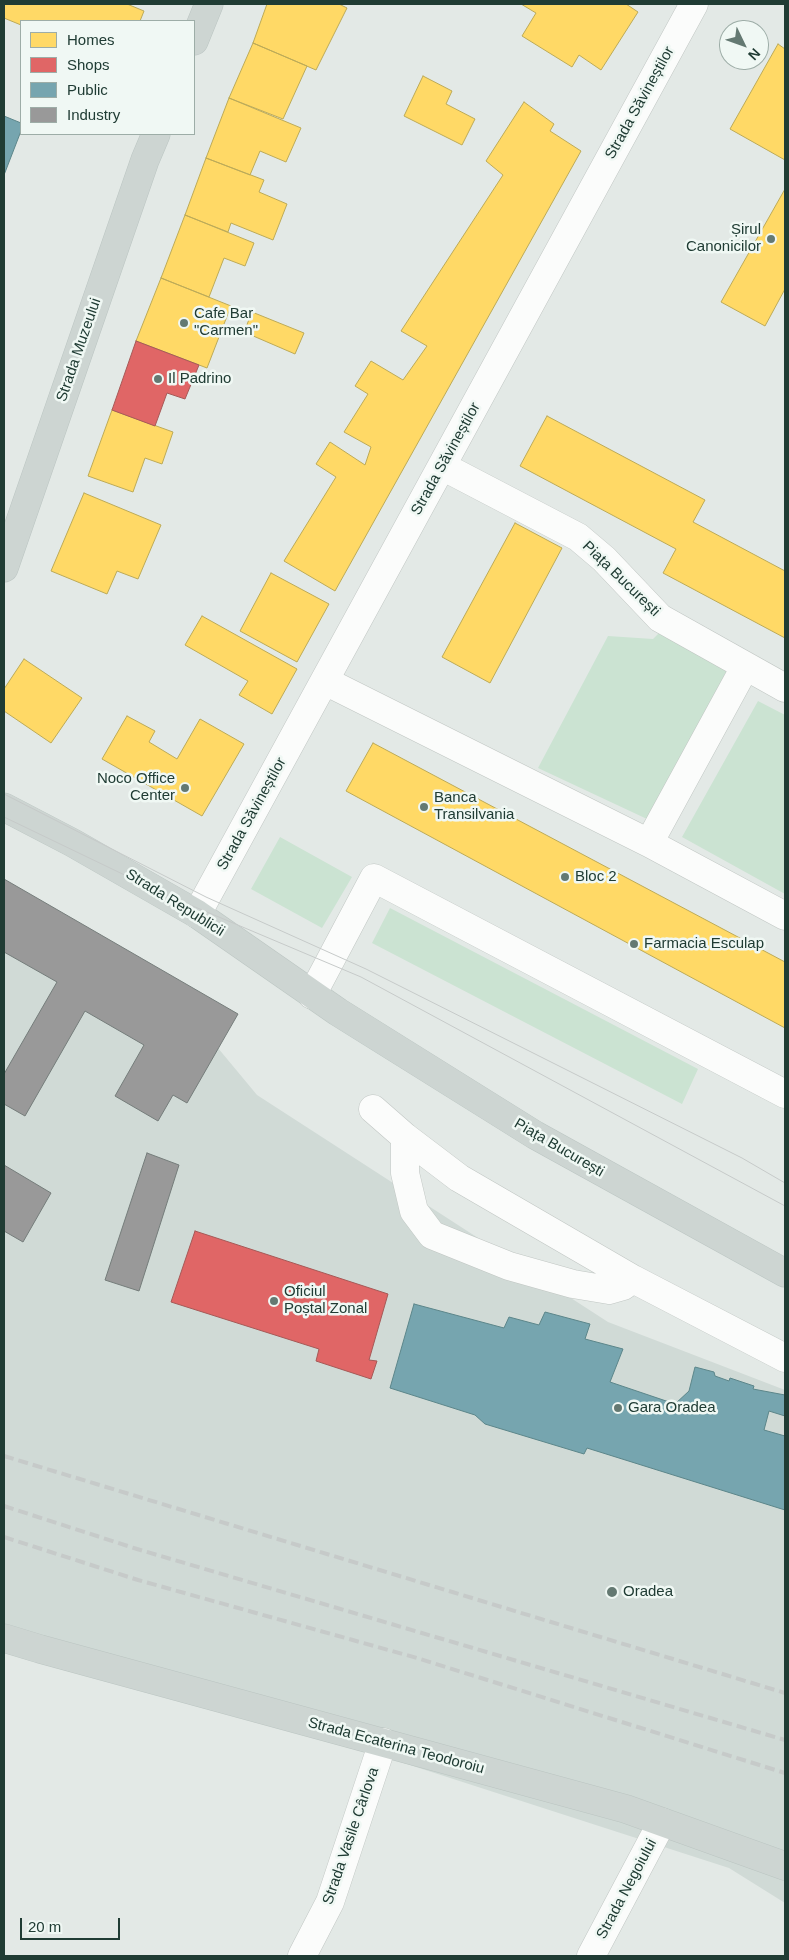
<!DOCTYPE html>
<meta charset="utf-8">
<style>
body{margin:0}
#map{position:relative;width:789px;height:1960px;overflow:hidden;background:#e3e9e6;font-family:Helvetica,sans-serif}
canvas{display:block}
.frame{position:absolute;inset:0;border:5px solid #203c34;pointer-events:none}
.legend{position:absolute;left:20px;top:20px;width:175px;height:115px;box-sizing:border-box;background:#f0f8f4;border:1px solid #9dada7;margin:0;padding:6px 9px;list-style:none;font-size:15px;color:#203c34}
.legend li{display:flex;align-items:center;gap:10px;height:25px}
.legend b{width:25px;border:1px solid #9dada7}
.north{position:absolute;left:719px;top:20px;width:50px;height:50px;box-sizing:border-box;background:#f0f8f4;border:1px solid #9dada7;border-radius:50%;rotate:132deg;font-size:14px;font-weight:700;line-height:20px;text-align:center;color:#203c34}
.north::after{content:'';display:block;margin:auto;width:18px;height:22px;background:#647972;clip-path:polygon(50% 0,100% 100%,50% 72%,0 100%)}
.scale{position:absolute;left:20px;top:1918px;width:100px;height:22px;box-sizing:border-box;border:2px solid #203c34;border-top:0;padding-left:6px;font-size:15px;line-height:18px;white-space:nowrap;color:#203c34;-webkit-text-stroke:4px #f0f8f4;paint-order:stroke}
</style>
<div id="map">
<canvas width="789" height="1960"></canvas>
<div class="frame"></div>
<ul class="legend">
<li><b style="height:14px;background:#ffd966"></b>Homes</li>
<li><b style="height:14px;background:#e06666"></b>Shops</li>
<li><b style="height:14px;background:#76a5af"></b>Public</li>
<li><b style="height:14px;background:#999"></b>Industry</li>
</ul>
<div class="north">N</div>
<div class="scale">20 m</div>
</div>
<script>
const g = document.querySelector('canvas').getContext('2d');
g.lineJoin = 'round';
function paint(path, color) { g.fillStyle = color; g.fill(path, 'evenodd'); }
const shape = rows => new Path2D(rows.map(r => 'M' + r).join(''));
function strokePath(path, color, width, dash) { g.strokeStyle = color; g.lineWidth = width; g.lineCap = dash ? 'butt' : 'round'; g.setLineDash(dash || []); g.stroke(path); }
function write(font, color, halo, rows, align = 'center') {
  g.font = font + ' Helvetica,sans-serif'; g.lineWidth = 5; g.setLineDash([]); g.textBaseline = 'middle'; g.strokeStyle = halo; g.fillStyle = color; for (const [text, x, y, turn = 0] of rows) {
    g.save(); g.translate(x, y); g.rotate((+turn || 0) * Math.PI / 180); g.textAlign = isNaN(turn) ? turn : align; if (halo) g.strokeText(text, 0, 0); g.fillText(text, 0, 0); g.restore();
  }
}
paint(shape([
 [4,935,208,1036,257,1095,608,1322,785,1390,785,1903,729,1868,4,1634]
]), '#d0dad6');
paint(shape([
 [662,630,729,667,647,819,538,768,608,636,653,639],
 [758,701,785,715,785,894,682,837],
 [280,837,352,877,322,928,251,889],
 [390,908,698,1069,682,1104,372,943]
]), '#cbe3d2');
const homes = shape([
 [4,4,127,4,144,11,140,21,21,21,21,25,4,18,4,4],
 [267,4,339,4,347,8,316,70,253,43,267,4],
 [521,4,626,4,638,12,601,70,579,55,572,67,522,36,536,13,521,4],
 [253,43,307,66,283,119,229,98,253,43],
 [778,44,785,49,785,160,730,129,778,44],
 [423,76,452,91,446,104,475,119,462,145,404,116,423,76],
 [229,98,301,128,286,162,260,151,250,175,206,158,229,98],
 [524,102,554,124,550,131,581,151,335,591,284,561,336,477,316,464,330,442,365,465,371,447,344,432,368,394,355,386,371,361,403,380,427,346,401,331,503,175,486,161,524,102],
 [206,158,264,180,259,192,287,204,273,240,231,223,228,232,185,215,206,158],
 [785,189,785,289,765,326,721,302,785,189],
 [185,215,254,243,245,266,224,258,209,297,161,278,185,215],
 [161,278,231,306,207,368,136,341,161,278],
 [252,312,304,333,295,354,244,332,252,312],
 [112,410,173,432,162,464,145,458,133,492,88,476,112,410],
 [547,416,705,500,693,522,785,571,785,638,663,573,676,549,520,466,547,416],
 [84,493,161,525,138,579,117,571,107,594,51,571,84,493],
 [515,523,562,548,490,683,442,657,515,523],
 [271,573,329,604,297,662,240,631,271,573],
 [202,616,297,669,272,714,239,695,248,681,185,645,202,616],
 [24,659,82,698,51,743,4,711,4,689,24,659],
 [127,716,155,731,149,742,177,759,200,719,244,744,202,816,102,759,127,716],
 [373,743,785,962,785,1028,346,791,373,743]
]);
paint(homes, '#ffd966');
strokePath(homes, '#bcaa57', 1);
const shops = shape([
 [136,341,199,365,185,399,167,393,155,426,112,410,136,341],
 [195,1231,388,1294,369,1360,377,1361,371,1379,316,1361,319,1349,171,1302,195,1231]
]);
paint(shops, '#e06666');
strokePath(shops, '#a65957', 1);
const public = shape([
 [4,116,21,123,21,131,4,175,4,116],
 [414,1304,504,1328,509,1317,539,1325,545,1312,590,1324,585,1339,623,1349,610,1382,675,1404,689,1391,695,1367,714,1372,715,1376,729,1381,730,1378,754,1386,753,1389,785,1395,785,1416,769,1411,764,1430,785,1436,785,1510,587,1448,584,1454,485,1424,475,1415,390,1388,414,1304]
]);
paint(public, '#76a5af');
strokePath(public, '#5c868a', 1);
const industry = shape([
 [4,879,238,1014,187,1103,173,1095,158,1121,115,1096,144,1045,85,1011,25,1116,4,1104,4,1074,57,982,4,952,4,879],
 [147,1153,179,1165,139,1291,105,1280,147,1153],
 [4,1165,51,1193,23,1242,4,1231,4,1165]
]);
paint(industry, '#999');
strokePath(industry, '#757d7b', 1);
const minor = shape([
 [442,466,578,537,604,559,660,618,785,688],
 [325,681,649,843,785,916],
 [649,843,745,667],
 [197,914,694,4],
 [312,995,374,878,785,1094],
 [373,1109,405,1137,459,1178,633,1279,785,1358],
 [405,1137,405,1173,414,1211,432,1235,509,1266,573,1284,609,1290,623,1286,633,1279],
 [302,1956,330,1902,383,1742],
 [591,1956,662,1822]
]);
const major = shape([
 [194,41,209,4],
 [4,568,145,160,156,134],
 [4,807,73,843,197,914,338,1012,535,1135,785,1273],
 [4,1638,40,1649,626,1809,785,1866]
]);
strokePath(minor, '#c0c6c3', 29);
strokePath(major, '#bbc5c2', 29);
strokePath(minor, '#fbfcfb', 28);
strokePath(major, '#cdd5d2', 28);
strokePath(shape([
 [4,794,206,897,366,969,742,1158,785,1183],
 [4,817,162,893,361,977,785,1206]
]), '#c6cac9', 1);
strokePath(shape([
 [4,1456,785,1693],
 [4,1506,137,1549,785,1740],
 [4,1537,138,1580,417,1658,785,1773]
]), '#c6cac9', 4, [10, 5]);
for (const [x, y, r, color] of [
 [771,239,5,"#647972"],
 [184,323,5,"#647972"],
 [158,379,5,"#647972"],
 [185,788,5,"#647972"],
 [424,807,5,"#647972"],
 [565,877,5,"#647972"],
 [634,944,5,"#647972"],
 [274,1301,5,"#647972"],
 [618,1408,5,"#647972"],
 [612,1592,6,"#647972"]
]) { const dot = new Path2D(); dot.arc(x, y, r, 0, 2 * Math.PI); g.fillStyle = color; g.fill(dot); strokePath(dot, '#f0f8f4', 2); }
write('15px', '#203c34', '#f0f8f4', [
 ["Strada Săvineștilor",640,103,-61],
 ["Strada Muzeului",79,350,-71],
 ["Strada Săvineștilor",446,459,-61],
 ["Piața București",621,579,44],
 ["Strada Săvineștilor",252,814,-61],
 ["Strada Republicii",175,903,32],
 ["Piața București",559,1148,30],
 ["Strada Ecaterina Teodoroiu",396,1746,15],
 ["Strada Vasile Cârlova",351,1836,-71],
 ["Strada Negoiului",627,1889,-62]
]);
write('15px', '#203c34', '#f0f8f4', [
 ["Șirul",761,230,"right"],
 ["Canonicilor",761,247,"right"],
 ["Cafe Bar",194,314],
 ["\"Carmen\"",194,331],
 ["Il Padrino",168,379],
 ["Noco Office",175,779,"right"],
 ["Center",175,796,"right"],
 ["Banca",434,798],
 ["Transilvania",434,815],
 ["Bloc 2",575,877],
 ["Farmacia Esculap",644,944],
 ["Oficiul",284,1292],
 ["Poștal Zonal",284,1309],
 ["Gara Oradea",628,1408],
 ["Oradea",623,1592]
], 'left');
</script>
